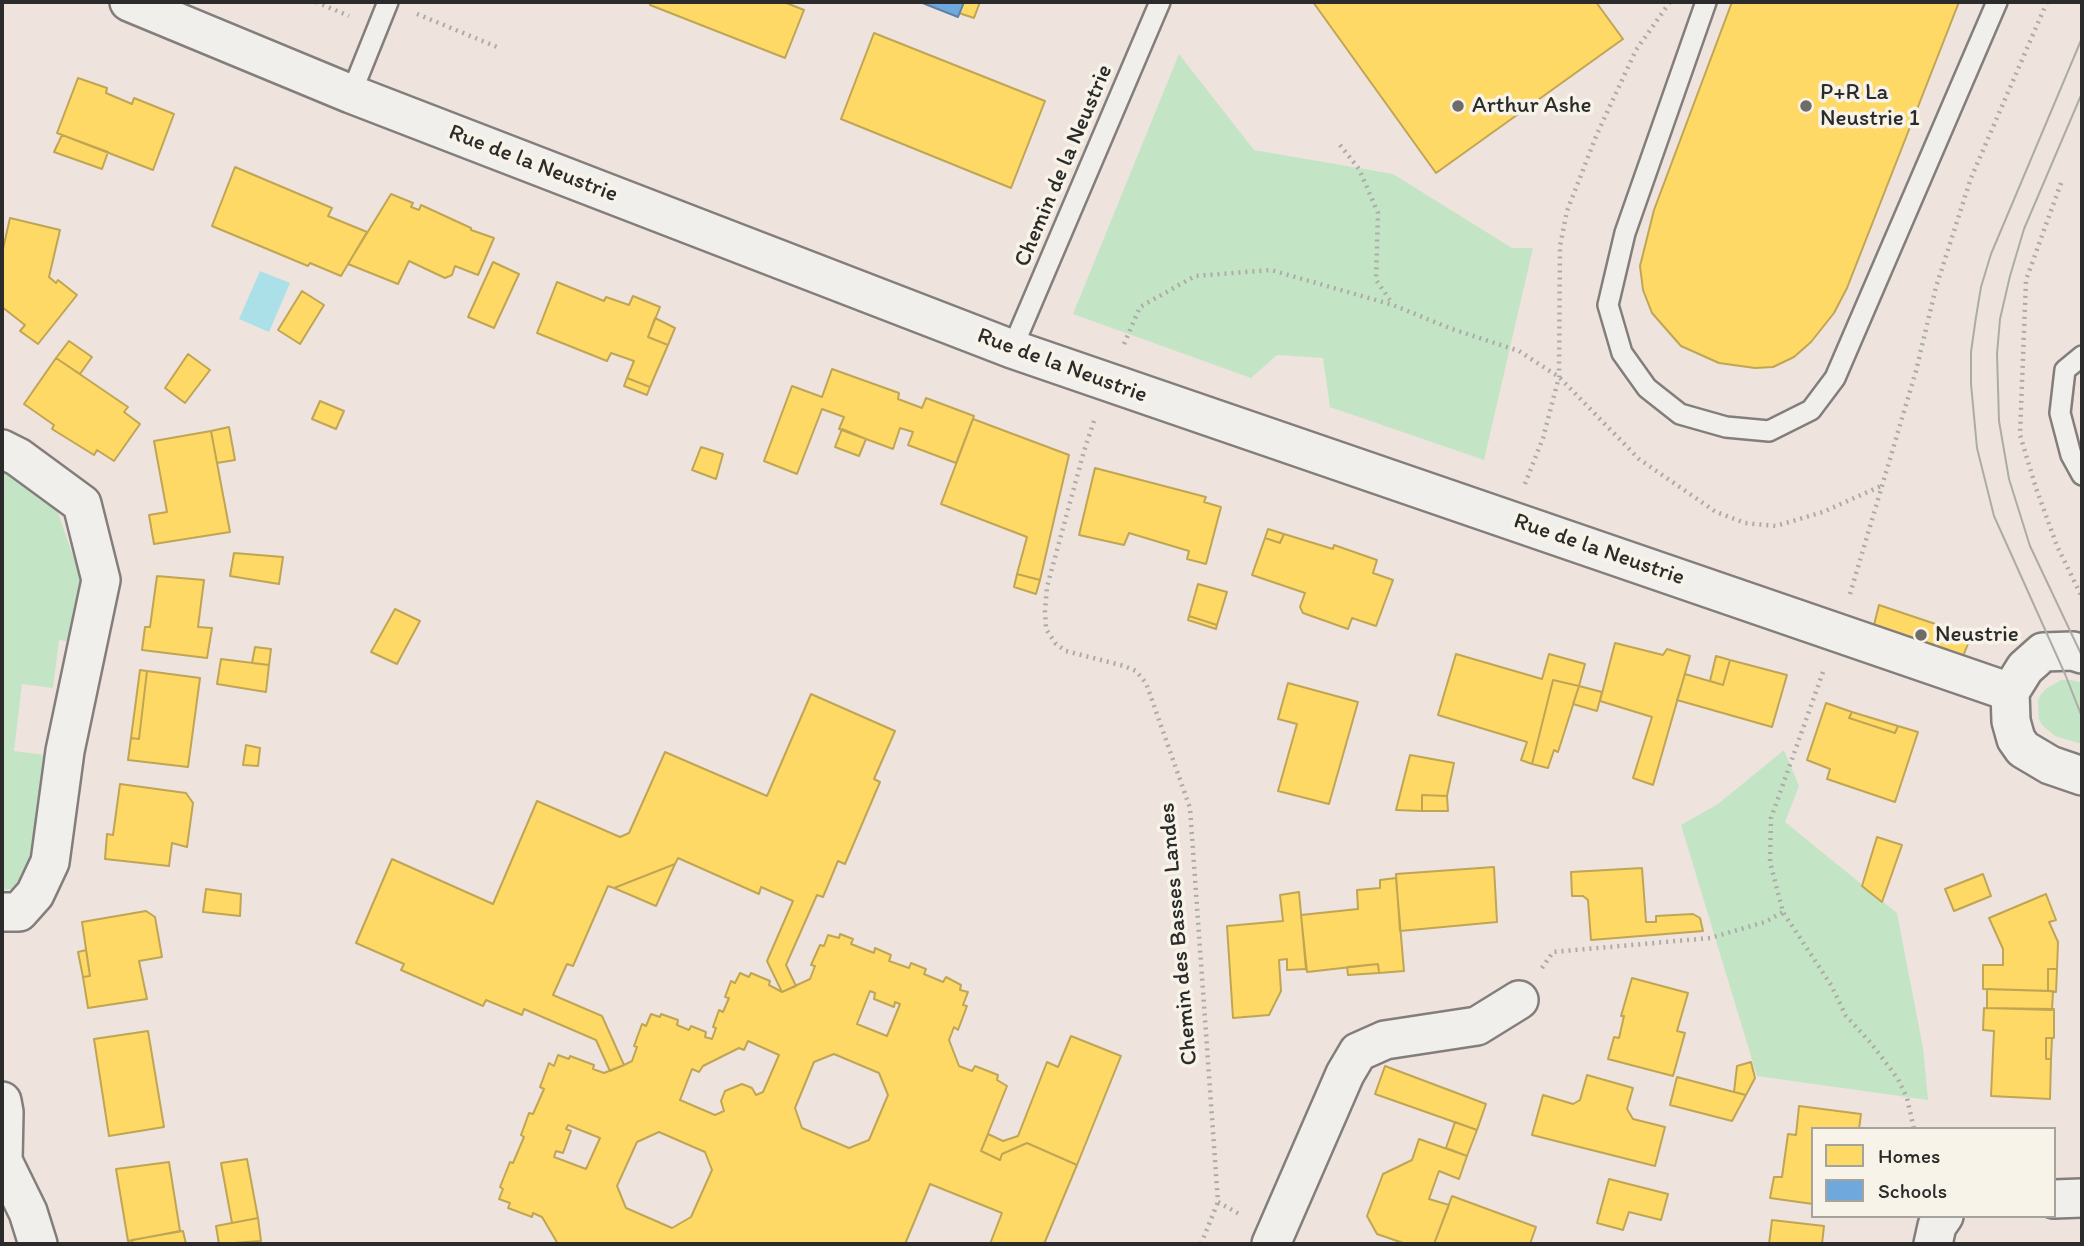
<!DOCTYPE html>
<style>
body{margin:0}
#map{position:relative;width:2084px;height:1246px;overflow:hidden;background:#eee3dd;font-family:Itim,sans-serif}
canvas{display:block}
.frame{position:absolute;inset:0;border:4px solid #2b2b2b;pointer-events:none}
.legend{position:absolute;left:1811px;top:1127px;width:245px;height:91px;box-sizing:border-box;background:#f7f3e8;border:2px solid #a5a39c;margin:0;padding:9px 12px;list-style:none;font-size:21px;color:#2b2b2b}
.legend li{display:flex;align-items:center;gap:14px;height:35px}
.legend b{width:35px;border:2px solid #a5a39c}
</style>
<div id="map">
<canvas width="2084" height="1246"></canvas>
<div class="frame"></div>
<ul class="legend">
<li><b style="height:19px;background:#ffd966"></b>Homes</li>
<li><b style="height:19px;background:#6fa8dc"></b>Schools</li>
</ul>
</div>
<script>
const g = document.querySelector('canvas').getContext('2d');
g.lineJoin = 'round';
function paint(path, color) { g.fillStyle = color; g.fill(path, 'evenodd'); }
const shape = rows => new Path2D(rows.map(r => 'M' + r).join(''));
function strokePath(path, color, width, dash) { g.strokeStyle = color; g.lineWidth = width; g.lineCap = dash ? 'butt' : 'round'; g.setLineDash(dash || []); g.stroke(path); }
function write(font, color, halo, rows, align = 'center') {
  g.font = font + ' Itim,sans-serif'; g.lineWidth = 7; g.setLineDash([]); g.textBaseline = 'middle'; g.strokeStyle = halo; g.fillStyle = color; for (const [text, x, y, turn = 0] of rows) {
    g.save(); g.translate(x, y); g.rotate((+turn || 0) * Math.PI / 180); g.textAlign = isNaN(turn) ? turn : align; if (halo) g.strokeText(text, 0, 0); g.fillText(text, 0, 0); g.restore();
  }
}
paint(shape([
 [1179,54,1254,150,1393,174,1512,248,1533,248,1484,460,1330,407,1323,358,1277,355,1251,378,1073,314],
 [2,472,55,505,82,581,74,642,59,640,53,688,22,684,14,751,45,755,30,886,2,890],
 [2061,680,2072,680,2082,683,2082,744,2055,736,2042,725,2039,719,2038,701,2041,694,2047,688],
 [1784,750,1799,786,1785,822,1897,913,1923,1048,1928,1100,1757,1076,1681,825,1718,804]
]), '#c4e5c5');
paint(shape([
 [260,271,290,283,269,332,239,319]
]), '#ace0e8');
const homes = shape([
 [652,2,784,2,804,10,785,58,650,5,652,2],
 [964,2,980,2,974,18,959,13,964,2],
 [1313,2,1596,2,1623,39,1436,173,1313,2],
 [1732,2,1959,2,1847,288,1834,313,1811,342,1794,357,1773,367,1755,368,1719,363,1681,346,1652,313,1643,290,1640,266,1654,210,1732,2],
 [874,33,1045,101,1011,188,841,119,874,33],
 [78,78,107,88,106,93,132,104,134,98,174,114,153,170,57,133,78,78],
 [62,135,108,152,102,169,54,152,62,135],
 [235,167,332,208,328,216,367,232,341,276,310,263,308,266,212,226,235,167],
 [391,194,413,203,411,207,419,210,421,205,471,228,471,230,494,238,478,275,455,266,452,275,445,278,409,261,398,284,348,264,391,194],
 [10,218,60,230,49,277,56,283,58,280,77,295,38,344,20,331,25,325,2,307,2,253,10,218],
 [493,262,519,274,494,328,468,317,493,262],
 [557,282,604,301,606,297,629,305,633,296,660,307,648,337,668,345,650,387,627,378,634,361,611,353,607,361,537,333,557,282],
 [302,291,324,305,300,344,278,330,302,291],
 [655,318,675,328,668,345,648,337,655,318],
 [69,341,92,357,80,374,56,358,69,341],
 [188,354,210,370,185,403,165,388,188,354],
 [56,358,128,407,124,412,140,424,114,461,97,450,94,455,52,429,54,425,24,404,56,358],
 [832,369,899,393,898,399,922,408,926,398,974,416,956,463,908,445,913,432,900,428,893,449,839,429,844,417,822,409,797,474,764,461,792,386,822,397,832,369],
 [627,378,650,387,647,395,624,386,627,378],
 [320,401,344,411,336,429,312,419,320,401],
 [973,419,1069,455,1040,580,1017,574,1027,537,941,504,973,419],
 [229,427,235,460,217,463,211,431,229,427],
 [842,429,866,439,859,456,835,447,842,429],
 [211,431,230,532,154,544,149,515,167,512,154,441,211,431],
 [701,447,723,454,716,479,692,470,701,447],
 [1095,468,1206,497,1204,502,1221,507,1206,564,1187,559,1189,551,1129,533,1124,545,1079,535,1095,468],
 [1268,529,1284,534,1280,543,1265,538,1268,529],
 [1284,534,1333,549,1334,545,1377,560,1373,573,1393,580,1376,626,1352,618,1348,629,1303,613,1300,607,1305,593,1252,575,1265,538,1280,543,1284,534],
 [234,553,283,557,279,584,230,576,234,553],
 [1017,574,1040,580,1036,594,1014,587,1017,574],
 [157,576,204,580,198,627,212,628,207,658,142,650,145,627,150,627,157,576],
 [1198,584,1227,592,1217,625,1189,616,1198,584],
 [1879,605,1971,636,1960,664,1872,633,1879,605],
 [395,609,420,621,397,664,371,652,395,609],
 [1189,616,1217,625,1216,629,1188,620,1189,616],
 [1615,643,1663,655,1667,649,1690,656,1653,785,1633,778,1652,717,1600,701,1615,643],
 [255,647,271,649,269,665,252,663,255,647],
 [1456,654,1542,679,1549,654,1585,664,1579,686,1553,680,1532,764,1521,760,1527,742,1438,715,1456,654],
 [1716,656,1730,660,1723,685,1710,681,1716,656],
 [221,659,269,665,266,692,217,684,221,659],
 [1730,660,1787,675,1772,727,1677,700,1685,674,1723,685,1730,660],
 [140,670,147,671,139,739,131,738,140,670],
 [147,671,200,678,188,767,128,760,131,738,139,739,147,671],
 [1553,680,1579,686,1558,752,1554,750,1548,768,1532,764,1553,680],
 [1288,683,1358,702,1329,804,1278,791,1297,724,1278,719,1288,683],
 [1579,686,1602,692,1597,711,1573,704,1579,686],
 [811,694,895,731,874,779,880,782,845,864,838,861,823,897,817,895,786,965,796,986,782,992,767,961,793,901,761,887,759,894,678,858,675,864,614,888,608,886,573,966,567,964,553,995,602,1016,624,1065,610,1071,596,1040,524,1009,522,1015,486,1000,483,1006,401,970,404,964,356,943,392,859,493,904,537,801,620,837,629,833,665,752,767,796,811,694],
 [1826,703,1852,712,1849,718,1895,733,1898,726,1918,732,1895,802,1827,779,1830,769,1807,760,1826,703],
 [1852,712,1898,726,1895,733,1849,718,1852,712],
 [246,745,260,748,258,766,243,765,246,745],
 [1410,755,1454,763,1447,796,1422,795,1422,811,1396,810,1410,755],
 [120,784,186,793,193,803,187,847,172,843,169,866,105,859,107,834,113,835,120,784],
 [1422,795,1447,796,1448,811,1422,811,1422,795],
 [1877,837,1902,845,1882,902,1862,886,1877,837],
 [675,864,656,906,614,888,675,864],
 [1494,867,1497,922,1400,931,1396,874,1494,867],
 [1642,868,1646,922,1656,922,1656,916,1693,914,1700,918,1703,931,1591,940,1588,900,1583,896,1572,896,1571,872,1642,868],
 [1983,874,1991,896,1954,911,1945,889,1983,874],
 [1396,878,1404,971,1379,973,1378,964,1307,972,1301,915,1358,909,1357,890,1380,888,1380,880,1396,878],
 [206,889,241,894,240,916,203,912,206,889],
 [1299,892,1306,969,1287,970,1287,959,1279,960,1281,991,1269,1015,1233,1018,1227,926,1283,921,1280,895,1299,892],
 [2046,894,2056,920,2049,922,2058,942,2057,969,2048,969,2048,991,1983,989,1983,965,2003,965,2003,949,1989,918,2046,894],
 [146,911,155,917,162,957,139,961,147,999,88,1008,83,977,90,976,82,922,146,911],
 [840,934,853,939,851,944,874,953,875,948,891,955,889,961,909,968,911,963,926,969,924,974,943,982,946,977,961,985,960,990,968,992,963,1005,967,1006,958,1030,954,1027,949,1040,959,1066,972,1071,975,1066,998,1075,997,1080,1007,1086,981,1151,1000,1160,1002,1154,1027,1143,1077,1165,1044,1244,990,1244,1002,1213,930,1184,905,1244,558,1244,542,1217,533,1213,532,1217,508,1208,510,1203,499,1199,503,1189,500,1187,510,1162,513,1163,524,1137,521,1135,529,1113,533,1114,544,1089,540,1087,549,1063,554,1066,558,1055,569,1059,570,1056,594,1065,593,1069,604,1073,624,1065,632,1061,637,1047,634,1046,642,1024,646,1026,651,1014,660,1017,661,1014,678,1020,677,1025,689,1030,691,1026,706,1032,705,1037,712,1039,716,1028,713,1027,719,1010,723,1012,729,998,725,997,731,981,735,983,740,973,749,977,751,973,770,981,769,985,782,992,810,979,815,966,811,965,820,945,824,946,828,935,839,938,840,934],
 [870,991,875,993,874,999,894,1007,895,1002,900,1004,887,1036,857,1024,870,991],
 [748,1041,779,1055,763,1092,756,1095,752,1088,742,1084,725,1091,721,1101,724,1111,715,1115,680,1100,692,1069,699,1072,703,1066,739,1048,744,1050,748,1041],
 [834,1054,879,1073,888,1095,869,1140,849,1148,802,1128,795,1108,814,1062,834,1054],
 [568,1125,600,1138,586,1169,554,1157,556,1151,563,1153,571,1131,566,1129,568,1125],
 [659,1132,705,1152,712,1170,691,1217,672,1228,626,1208,617,1186,637,1142,659,1132],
 [86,950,90,976,83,977,78,952,86,950],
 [1378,964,1379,973,1348,975,1347,967,1378,964],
 [2048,969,2057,969,2056,992,2048,991,2048,969],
 [1632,978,1688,993,1677,1031,1685,1033,1673,1076,1608,1059,1614,1037,1619,1038,1624,1016,1621,1016,1632,978],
 [1987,989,2053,991,2052,1010,1987,1008,1987,989],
 [1984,1008,2054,1009,2054,1038,2046,1038,2046,1059,2051,1059,2050,1099,1991,1096,1994,1031,1983,1030,1984,1008],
 [148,1031,164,1127,109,1136,94,1039,148,1031],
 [1071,1036,1121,1056,1077,1165,1027,1143,1002,1154,1000,1160,981,1151,988,1134,1003,1141,1018,1136,1047,1062,1058,1067,1071,1036],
 [2046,1038,2052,1038,2051,1059,2046,1059,2046,1038],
 [1751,1062,1755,1078,1746,1095,1734,1092,1737,1066,1751,1062],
 [1385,1066,1486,1104,1477,1130,1375,1094,1385,1066],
 [1587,1075,1633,1088,1627,1109,1633,1119,1665,1127,1655,1166,1532,1135,1543,1095,1573,1104,1580,1100,1587,1075],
 [1677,1077,1734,1092,1746,1095,1732,1121,1670,1105,1677,1077],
 [1799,1106,1861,1114,1859,1129,1813,1129,1813,1204,1770,1198,1774,1177,1782,1177,1788,1134,1796,1135,1799,1106],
 [1455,1122,1477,1130,1467,1156,1446,1148,1455,1122],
 [1419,1139,1467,1156,1459,1179,1439,1171,1429,1199,1449,1205,1434,1244,1406,1244,1377,1234,1367,1216,1383,1174,1412,1160,1419,1139],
 [247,1159,258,1218,232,1223,221,1163,247,1159],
 [169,1162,180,1231,128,1241,116,1169,169,1162],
 [1609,1179,1668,1194,1661,1220,1629,1212,1623,1230,1597,1223,1609,1179],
 [1452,1196,1536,1227,1530,1244,1434,1244,1452,1196],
 [258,1218,261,1241,219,1244,216,1226,258,1218],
 [1772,1220,1824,1226,1822,1244,1769,1244,1772,1220],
 [183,1231,186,1244,132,1244,132,1240,183,1231]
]);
paint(homes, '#ffd966');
strokePath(homes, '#bfa554', 2);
const schools = shape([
 [920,2,964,2,958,17,920,2]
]);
paint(schools, '#6fa8dc');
strokePath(schools, '#5b82a7', 2);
const service = shape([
 [1706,2,1625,233,1608,305,1622,353,1647,388,1680,414,1726,427,1769,431,1811,410,1835,378,1997,2],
 [351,94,388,2],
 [1012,349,1160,2],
 [2082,356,2065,370,2060,413,2071,455,2082,475]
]);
const minor = shape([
 [129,2,351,94,1012,349,2010,692],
 [2,449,18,457,82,504,101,580,65,751,50,862,35,894,19,912,2,912],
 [2082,654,2073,651,2043,652,2025,668,2010,692,2011,721,2016,739,2023,749,2050,765,2082,776],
 [2,1101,4,1112,3,1161],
 [2,1159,28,1212,38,1244],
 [2054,1199,2082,1198],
 [1271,1244,1345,1074,1358,1052,1385,1040,1477,1026,1519,1000],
 [1933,1244,1937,1226,1944,1216]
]);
strokePath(service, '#837e7b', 24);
strokePath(minor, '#837e7b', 42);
strokePath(shape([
 [316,2,349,16],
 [417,14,497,47],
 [1340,145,1359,169,1378,213,1376,280,1392,303],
 [2061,183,2026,280,2020,435,2036,488,2057,546,2082,597],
 [1124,344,1140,307,1195,276,1271,270,1393,305,1452,329,1519,351,1559,377,1639,459,1716,512,1745,523,1776,526,1823,512,1881,486],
 [1094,421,1084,451,1047,587,1045,611,1046,629,1056,644,1066,651,1124,666,1136,671,1146,683,1190,808,1218,1202,1241,1215],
 [1525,484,1543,438,1559,377,1560,246,1567,211,1597,134,1636,50,1670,2],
 [1850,594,1916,371,1936,287,1971,178,2047,2],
 [1823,672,1771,818,1770,862,1783,912,1831,985,1846,1016,1871,1043,1898,1079,1907,1098,1914,1129],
 [1542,968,1553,952,1710,938,1765,922,1783,912],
 [1201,1244,1218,1202]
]), '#adaba8', 4.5, [2, 5]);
strokePath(service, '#f1efeb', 19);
strokePath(minor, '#f1efeb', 37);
strokePath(shape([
 [2082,38,1991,254,1981,287,1976,317,1971,352,1971,384,1977,448,1994,516,2065,674,2082,717],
 [2082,93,2024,229,2010,276,2000,319,1997,354,1999,421,2009,479,2030,546,2082,656]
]), '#adaba8', 2);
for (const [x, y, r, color] of [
 [1458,106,7,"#6f6b69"],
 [1806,106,7,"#6f6b69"],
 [1921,635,7,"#6f6b69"]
]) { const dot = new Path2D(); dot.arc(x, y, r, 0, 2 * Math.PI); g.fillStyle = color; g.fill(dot); strokePath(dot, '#f7f3e8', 2.5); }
write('23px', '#2b2b2b', '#f7f3e8', [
 ["P+R La",1820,93],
 ["Neustrie 1",1820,119],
 ["Arthur Ashe",1472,106],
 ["Neustrie",1935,635]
], 'left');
write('23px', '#2b2b2b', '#f7f3e8', [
 ["Rue de la Neustrie",533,164,21],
 ["Chemin de la Neustrie",1064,166,-67],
 ["Rue de la Neustrie",1062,366,20],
 ["Rue de la Neustrie",1599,550,19],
 ["Chemin des Basses Landes",1179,934,-95]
]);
</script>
